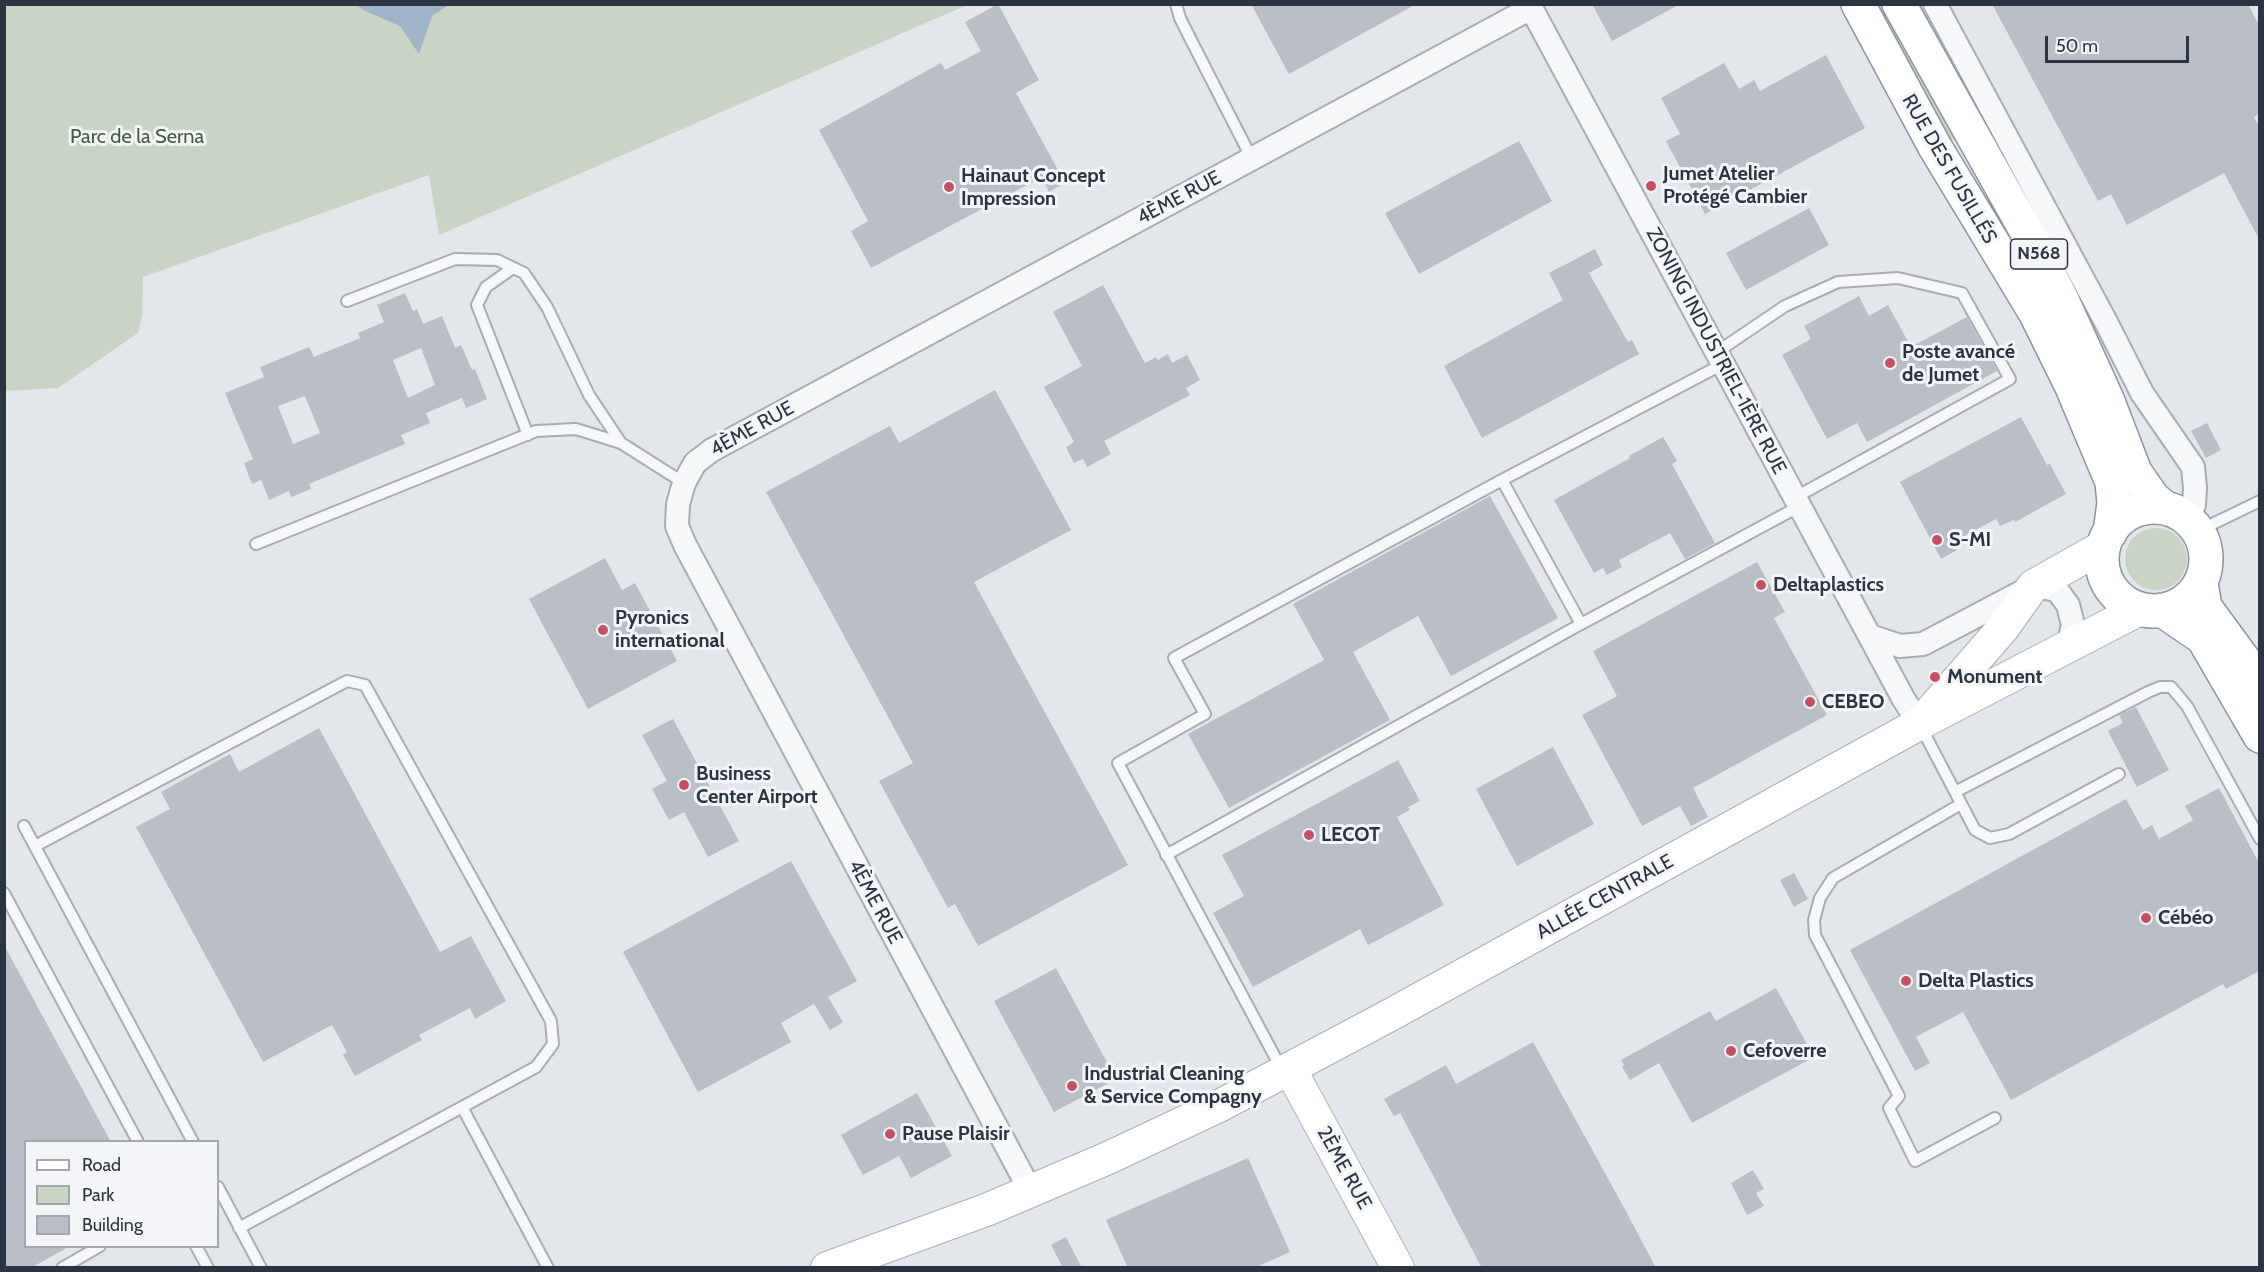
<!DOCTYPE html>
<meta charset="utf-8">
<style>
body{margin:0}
#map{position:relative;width:2264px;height:1272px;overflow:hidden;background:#e3e6ea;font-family:Cabin,sans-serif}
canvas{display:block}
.frame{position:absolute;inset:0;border:6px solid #2b3442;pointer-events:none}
.legend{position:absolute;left:24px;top:1140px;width:195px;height:108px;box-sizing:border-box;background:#f3f5f8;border:2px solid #a3a8af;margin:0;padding:8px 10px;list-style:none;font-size:18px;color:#2b3442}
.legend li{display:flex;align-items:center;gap:12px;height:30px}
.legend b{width:30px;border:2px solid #a3a8af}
.scale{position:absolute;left:2045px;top:36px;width:144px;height:27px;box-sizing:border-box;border:3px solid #2b3442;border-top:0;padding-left:8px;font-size:18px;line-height:21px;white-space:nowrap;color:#2b3442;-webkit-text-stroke:4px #f3f5f8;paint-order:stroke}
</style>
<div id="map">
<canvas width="2264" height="1272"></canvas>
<div class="frame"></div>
<ul class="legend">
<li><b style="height:8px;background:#fff"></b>Road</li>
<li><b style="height:16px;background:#c9d4c4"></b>Park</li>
<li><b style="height:16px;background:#babfc7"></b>Building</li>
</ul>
<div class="scale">50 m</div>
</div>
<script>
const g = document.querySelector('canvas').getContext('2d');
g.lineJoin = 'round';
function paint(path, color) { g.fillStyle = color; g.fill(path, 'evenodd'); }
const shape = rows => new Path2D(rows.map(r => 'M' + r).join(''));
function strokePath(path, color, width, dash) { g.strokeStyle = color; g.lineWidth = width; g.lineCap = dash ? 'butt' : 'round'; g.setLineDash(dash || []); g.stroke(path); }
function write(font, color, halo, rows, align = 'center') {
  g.font = font + ' Cabin,sans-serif'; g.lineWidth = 6; g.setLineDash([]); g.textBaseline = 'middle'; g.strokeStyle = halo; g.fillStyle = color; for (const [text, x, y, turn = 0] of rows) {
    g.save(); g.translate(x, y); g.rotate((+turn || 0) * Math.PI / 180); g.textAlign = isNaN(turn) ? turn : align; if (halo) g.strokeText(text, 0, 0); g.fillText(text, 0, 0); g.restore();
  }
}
paint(shape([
 [5,5,967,5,439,235,429,175,143,277,142,316,138,333,58,388,5,391],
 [1872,5,1884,5,1956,137,1947,142],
 '2125 559a31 31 0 1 1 62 0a31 31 0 1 1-62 0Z'
]), '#c9d4c4');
paint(shape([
 [356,5,449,5,432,16,419,54,400,26,363,10]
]), '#a0b4c8');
paint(shape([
 [998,4,1039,80,1016,93,1065,183,1049,192,1042,177,871,268,851,231,868,221,819,130,941,63,945,70,981,51,965,22],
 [1251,4,1416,4,1289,74],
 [1592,4,1680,4,1612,41],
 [1992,4,2248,4,2259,25,2259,114,2254,117,2259,127,2259,239,2224,173,2127,225,2111,194,2098,201],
 [1826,55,1865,128,1705,214,1666,141,1680,134,1661,98,1724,63,1739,89,1754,80,1760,91],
 [1519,141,1552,201,1419,274,1385,213],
 [1809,208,1829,245,1746,290,1726,253],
 [1595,249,1603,265,1589,273,1628,342,1632,340,1639,354,1482,438,1444,366,1563,300,1549,273],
 [1103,285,1145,363,1156,357,1158,360,1168,354,1172,363,1187,355,1200,380,1186,388,1190,395,1104,441,1111,454,1087,467,1083,459,1074,463,1066,447,1074,442,1044,387,1082,366,1053,312],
 [405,293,413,311,417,309,423,324,442,316,455,348,461,345,472,370,475,369,487,399,466,408,462,398,426,413,430,423,401,435,405,444,309,484,311,489,291,497,289,491,269,500,261,480,252,484,244,463,253,459,225,393,264,377,260,367,309,347,314,357,360,338,358,333,384,322,377,305],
 [421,348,435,385,408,398,393,360],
 [305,396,320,433,293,444,278,406],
 [1859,296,1869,316,1888,305,1911,347,1967,317,1997,371,1867,442,1857,423,1827,439,1782,355,1811,339,1804,326],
 [995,390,1071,530,974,582,1128,865,978,946,955,904,948,908,879,781,913,763,766,492,890,426,899,443],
 [2021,417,2047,465,2050,464,2066,494,2015,522,2014,520,2000,526,1996,519,1953,542,1957,550,1941,559,1900,482],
 [2207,423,2221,450,2206,458,2191,431],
 [1663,437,1677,461,1672,464,1715,543,1685,559,1670,533,1619,560,1622,567,1607,575,1603,568,1594,573,1554,500,1630,458,1629,456],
 [1490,496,1558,618,1451,676,1418,616,1353,652,1390,720,1229,808,1188,734,1324,660,1293,604],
 [605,558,622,590,635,583,677,661,588,709,529,599],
 [1757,562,1785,612,1774,618,1827,715,1693,788,1708,817,1691,826,1680,806,1642,826,1582,715,1617,696,1593,651],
 [2136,707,2169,770,2137,787,2108,731,2123,723,2119,715],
 [673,719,739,841,708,857,684,812,669,820,652,789,667,781,642,735],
 [319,728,440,952,471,936,506,1001,475,1019,470,1008,419,1035,422,1040,355,1076,343,1055,347,1052,332,1025,263,1062,136,827,170,809,161,792,230,754,239,772],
 [1553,747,1594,824,1517,866,1476,789],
 [1398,760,1420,801,1408,807,1410,810,1397,817,1444,905,1368,945,1360,929,1253,987,1213,913,1244,896,1222,855],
 [2219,788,2259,863,2259,971,2226,989,2223,984,2011,1100,1963,1012,1916,1037,1930,1063,1915,1071,1850,950,2126,799,2143,830,2152,825,2159,839,2193,820,2185,806],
 [791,861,857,981,828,997,843,1022,830,1030,814,1004,781,1023,791,1042,698,1092,623,952],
 [1794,873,1808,899,1794,907,1780,880],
 [4,945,111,1142,26,1142,26,1246,70,1246,31,1268,4,1268],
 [1056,968,1116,1079,1054,1112,994,1001],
 [1776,988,1814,1057,1692,1123,1659,1063,1630,1080,1622,1067,1624,1065,1621,1060,1710,1011,1716,1021],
 [1533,1042,1622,1204,1656,1268,1482,1268,1400,1113,1394,1116,1384,1099,1446,1065,1456,1084],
 [917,1093,952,1156,911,1178,899,1156,863,1175,841,1135],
 [1248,1158,1290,1252,1254,1268,1128,1268,1106,1220],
 [1753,1170,1764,1189,1756,1193,1764,1206,1747,1215,1731,1183],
 [1066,1237,1082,1268,1063,1268,1051,1245]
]), '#babfc7');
const lane = shape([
 [1176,4,1180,18,1190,38,1252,159],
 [513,268,486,287,477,305,528,435],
 [347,301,455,259,497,260,524,273,547,307,589,395,621,443],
 [1717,352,1785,306,1838,282,1898,278,1962,293,2010,379,1796,497],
 [2198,531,2260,501],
 [256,544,536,431,576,429,621,443,684,483],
 [1581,624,1800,506],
 [1921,727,1975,830,1990,838,2009,834,2119,774],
 [1955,792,2148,692,2160,687,2171,687,2187,706,2260,839],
 [1961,804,1833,878,1820,898,1814,920,1815,935,1899,1096,1889,1108,1915,1161,1995,1118],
 [24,826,193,1142],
 [35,846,347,681,365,685,551,1021,553,1044,536,1067,239,1228],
 [1166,855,1581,624,1502,480,1723,364],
 [4,893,138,1142],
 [1282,1070,1118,763,1205,714,1174,658,1502,480],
 [462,1107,548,1268],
 [218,1187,261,1268],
 [196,1246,208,1268],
 [62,1268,100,1246]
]);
const street = shape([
 [1529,4,1903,698,1919,724],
 [1935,4,2106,322,2142,393,2193,467,2195,488,2194,505,2188,519],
 [1870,636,1900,646,1923,644,2033,586,2057,590,2068,605,2073,625,2068,647],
 [1030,1190,685,545,677,526,678,504,684,483,695,463,712,450,1531,8]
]);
const secondary = shape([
 [1930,712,2003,628,2033,586,2104,546],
 [1290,1069,1398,1268],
 [827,1268,986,1210,1108,1158,1221,1105,1392,1014,1919,724,2140,609]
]);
const highway = shape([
 [1858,4,1935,147,2036,314,2072,387,2112,482,2114,503,2110,533],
 [1899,4,2033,243,2062,300,2107,399,2135,472,2153,498,2165,508],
 '2102 559a52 52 0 1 1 104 0a52 52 0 1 1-104 0Z',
 [2201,583,2205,607,2246,663,2260,689],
 [2162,610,2203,638,2260,736]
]);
strokePath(lane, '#a8adb4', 14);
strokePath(street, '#a8adb4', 26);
strokePath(secondary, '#a8adb4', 34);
strokePath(highway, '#8b94a0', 36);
strokePath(lane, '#f6f7f9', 10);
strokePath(street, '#f6f7f9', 22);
strokePath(secondary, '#fff', 32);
strokePath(highway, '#fff', 33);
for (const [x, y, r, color] of [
 [1651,186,6,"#c84f63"],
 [949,187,6,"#c84f63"],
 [1890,363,6,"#c84f63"],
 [1937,540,6,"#c84f63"],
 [1761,585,6,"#c84f63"],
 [603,630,6,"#c84f63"],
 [1935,677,6,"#c84f63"],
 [1810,702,6,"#c84f63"],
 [684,785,6,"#c84f63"],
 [1309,835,6,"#c84f63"],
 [2146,918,6,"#c84f63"],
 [1906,981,6,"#c84f63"],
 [1731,1051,6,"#c84f63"],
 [1072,1086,6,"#c84f63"],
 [890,1134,6,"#c84f63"]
]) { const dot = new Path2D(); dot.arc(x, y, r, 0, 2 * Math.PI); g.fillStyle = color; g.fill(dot); strokePath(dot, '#f3f5f8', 2); }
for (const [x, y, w] of [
 [2039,254,57]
]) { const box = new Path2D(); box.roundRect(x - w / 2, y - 15, w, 30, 4.5); g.fillStyle = '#f3f5f8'; g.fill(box); strokePath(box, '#2b3442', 1.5); }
write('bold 18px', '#2b3442', null, [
 ["N568",2039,254]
]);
write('20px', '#415d39', '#f3f5f8', [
 ["Parc de la Serna",137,137]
]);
write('20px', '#2b3442', '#f3f5f8', [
 ["RUE DES FUSILLÉS",1949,169,60],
 ["4ÈME RUE",1179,198,-28],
 ["ZONING INDUSTRIEL-1ÈRE RUE",1716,351,62],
 ["4ÈME RUE",752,429,-29],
 ["ALLÉE CENTRALE",1605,897,-29],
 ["4ÈME RUE",875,902,62],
 ["2ÈME RUE",1344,1168,61]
]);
write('bold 20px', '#2b3442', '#f3f5f8', [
 ["Jumet Atelier",1663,174],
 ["Protégé Cambier",1663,197],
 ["Hainaut Concept",961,176],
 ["Impression",961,199],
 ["Poste avancé",1902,352],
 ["de Jumet",1902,375],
 ["S-MI",1949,540],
 ["Deltaplastics",1773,585],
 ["Pyronics",615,618],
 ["international",615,641],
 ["Monument",1947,677],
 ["CEBEO",1822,702],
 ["Business",696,774],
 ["Center Airport",696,797],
 ["LECOT",1321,835],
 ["Cébéo",2158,918],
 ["Delta Plastics",1918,981],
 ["Cefoverre",1743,1051],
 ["Industrial Cleaning",1084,1074],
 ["& Service Compagny",1084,1097],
 ["Pause Plaisir",902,1134]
], 'left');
</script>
